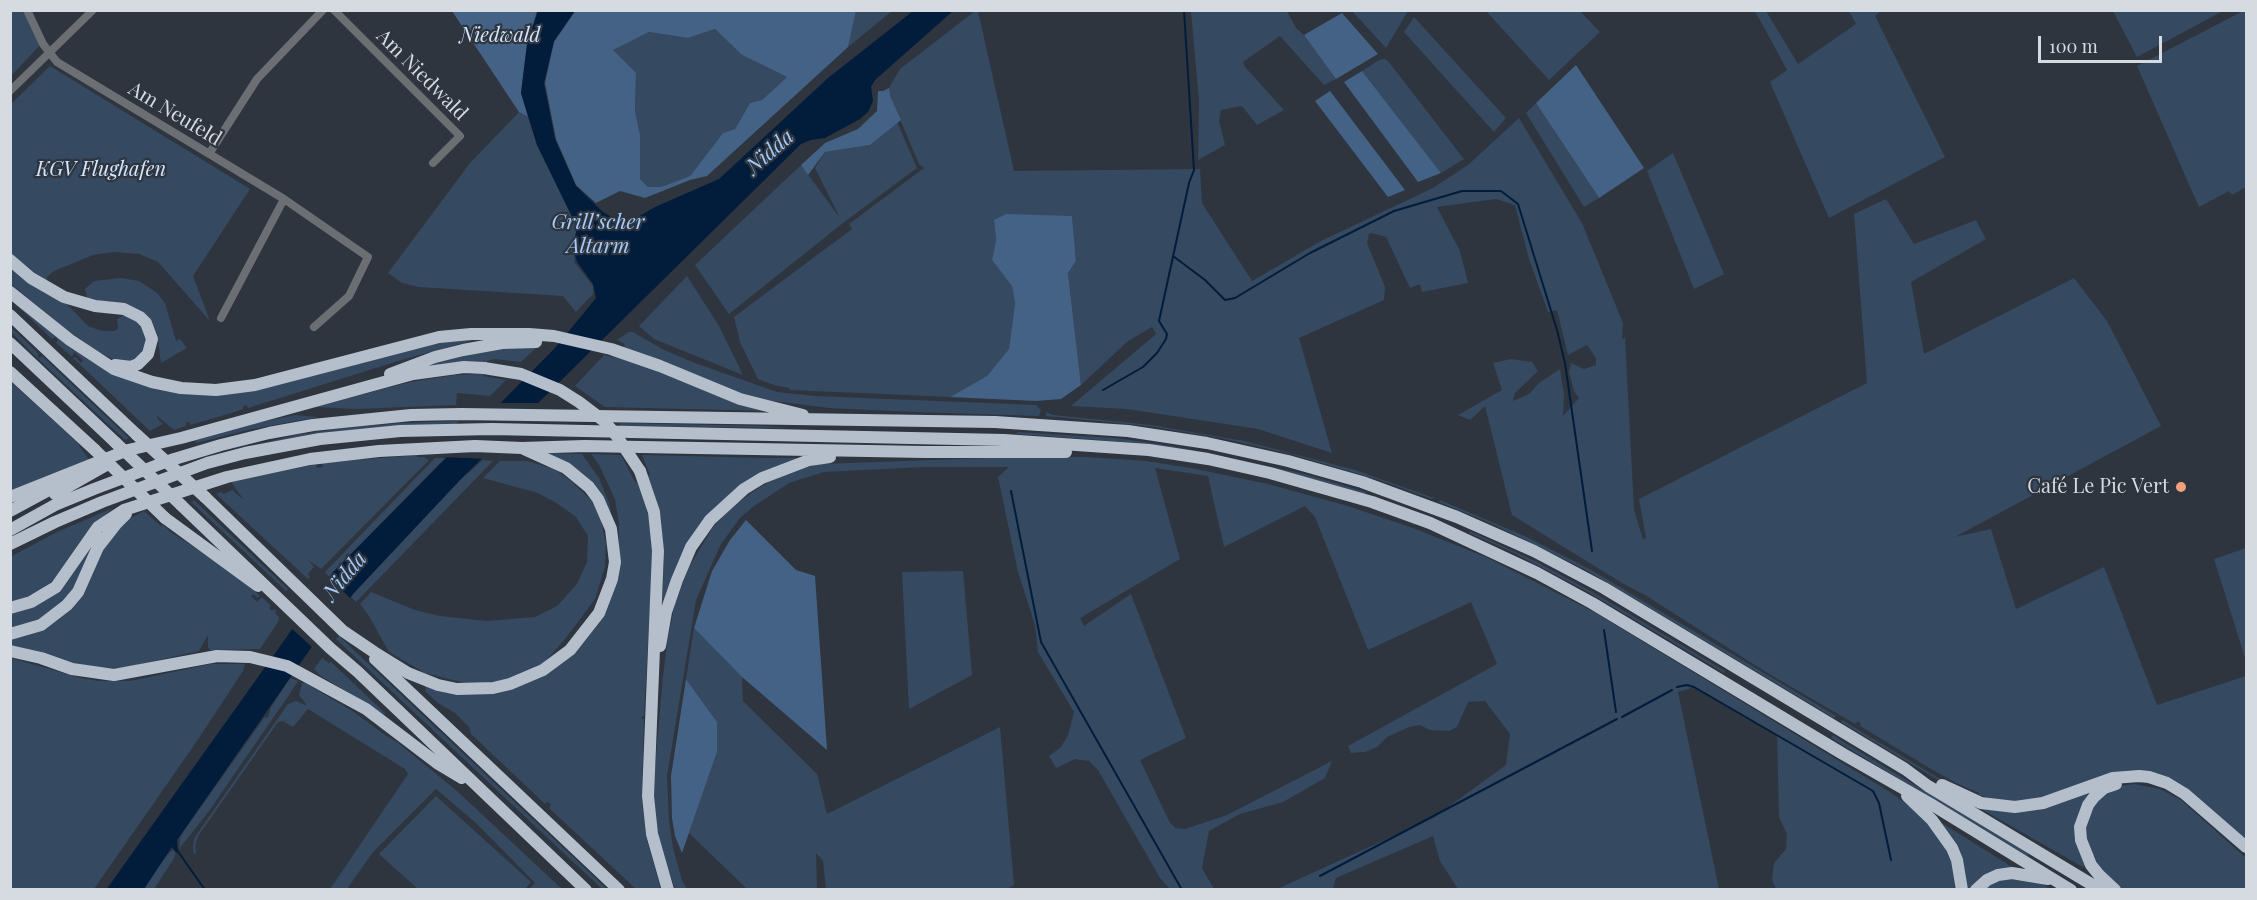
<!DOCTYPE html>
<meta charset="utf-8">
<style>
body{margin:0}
#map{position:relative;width:2257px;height:900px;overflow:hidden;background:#2e353f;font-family:"Playfair Display",serif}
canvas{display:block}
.frame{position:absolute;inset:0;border:12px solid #d6dbe1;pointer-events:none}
.scale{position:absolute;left:2038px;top:36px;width:124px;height:27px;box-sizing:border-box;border:3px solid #d6dbe1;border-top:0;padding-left:8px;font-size:18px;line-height:21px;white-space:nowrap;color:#d6dbe1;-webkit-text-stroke:4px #2e353f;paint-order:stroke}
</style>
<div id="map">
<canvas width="2257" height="900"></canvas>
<div class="frame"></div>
<div class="scale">100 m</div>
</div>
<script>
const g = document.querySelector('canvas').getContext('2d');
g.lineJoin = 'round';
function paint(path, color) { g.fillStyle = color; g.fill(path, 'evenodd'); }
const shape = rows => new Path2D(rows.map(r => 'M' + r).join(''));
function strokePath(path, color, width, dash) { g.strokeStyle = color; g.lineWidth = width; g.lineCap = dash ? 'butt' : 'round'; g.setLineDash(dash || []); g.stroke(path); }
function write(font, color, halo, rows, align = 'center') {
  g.font = font + ' "Playfair Display",serif'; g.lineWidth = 4.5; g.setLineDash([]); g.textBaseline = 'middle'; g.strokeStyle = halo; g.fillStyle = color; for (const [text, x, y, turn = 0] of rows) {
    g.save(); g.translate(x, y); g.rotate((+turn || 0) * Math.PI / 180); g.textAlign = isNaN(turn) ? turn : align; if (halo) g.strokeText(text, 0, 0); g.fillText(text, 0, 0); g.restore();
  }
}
paint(shape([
 [2245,10,2246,11,2246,187,2232,195,2229,191,2199,207,2137,66],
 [11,11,27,11,42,43,11,76],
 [856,11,892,11,848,47],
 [975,11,978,11,1014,171,1200,169,1202,203,1252,281,1321,241,1433,188,1468,165,1519,118,1582,223,1623,323,1622,340,1625,337,1634,510,1643,539,1646,538,1639,499,1867,383,1854,214,1886,199,1914,244,1976,220,1986,239,1911,282,1924,354,2074,278,2107,321,2161,426,1955,537,1991,529,2016,609,2104,567,2157,705,2246,676,2246,843,2196,798,2143,773,2023,802,1982,799,1950,787,1841,722,1842,720,1950,785,1980,797,1994,799,1979,795,1979,793,1958,784,1931,769,1860,726,1861,724,1858,721,1855,724,1766,672,1645,595,1622,583,1512,515,1485,406,1470,420,1458,415,1502,390,1493,363,1511,359,1532,362,1538,371,1515,393,1513,401,1529,394,1539,383,1560,369,1564,395,1563,416,1579,398,1574,391,1569,372,1571,363,1584,369,1596,365,1596,358,1587,345,1568,355,1557,310,1548,312,1529,259,1515,205,1496,199,1437,207,1460,251,1468,283,1422,292,1420,284,1410,288,1386,237,1372,233,1369,234,1367,243,1385,287,1384,300,1299,338,1332,453,1258,429,1127,409,1071,406,1156,334,1152,327,1128,341,1081,385,1068,273,1076,261,1072,216,994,220,996,240,992,260,1012,285,1015,303,1009,349,987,376,950,397,790,390,789,388,774,385,758,379,740,342,734,317,852,229,849,224,924,168,919,164,891,98,889,88,900,69],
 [1191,11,1287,11,1296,28,1304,35,1336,79,1324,85,1280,36,1243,62,1245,67,1284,110,1257,125,1242,106,1221,110,1219,121,1225,145,1198,160,1199,101],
 [1352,11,1408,11,1386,48],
 [1486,11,1580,11,1600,32,1549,80],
 [1755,11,1766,11,1798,64,1856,24,1849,11,1881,11,1875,16,1945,157,1829,218,1770,82,1787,70],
 [2113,11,2223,11,2137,57],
 [1414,17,1506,118,1494,132,1404,32],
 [715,29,742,55,787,77,762,100,750,103,735,129,723,133,690,176,661,187,648,187,640,179,640,135,635,111,636,74,612,50,649,32,688,38],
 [1385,59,1388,61,1464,159,1441,173,1362,71,1379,60],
 [50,66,250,189,193,276,210,321,158,262,139,254,114,252,93,255,54,271,47,277,47,283,11,254,11,104],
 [1536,103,1599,198,1584,207,1526,113],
 [519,112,528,117,537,145,577,227,573,248,575,263,593,286,593,294,576,312,563,296,419,287,402,283,388,273,470,163],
 [897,122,917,168,843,223,729,314,695,265,801,165,840,218,815,168,825,152,870,145],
 [1673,153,1724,274,1694,289,1647,171],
 [10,265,38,289,65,302,88,326,102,331,115,331,118,328,117,319,124,315,141,324,147,338,145,349,138,358,129,362,117,361,95,350,63,327,11,284],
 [687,276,719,326,743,375,654,339,639,326],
 [121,278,139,281,157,293,165,303,176,341,180,339,187,348,161,363,157,333,151,320,140,311,90,301,87,297,85,289,94,281],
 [11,300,91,361,107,369,203,393,430,342,474,340,398,361,248,408,246,405,243,406,243,409,235,412,190,425,189,422,186,423,186,426,174,430,157,416,157,418,163,424,150,431,73,358,75,357,81,363,83,360,74,352,72,357,56,343,58,340,55,337,52,339],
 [11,327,39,354,37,356,39,358,42,356,129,438,125,440,36,357,11,332],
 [629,332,633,332,664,350,695,363,777,392,816,396,1036,405,1041,410,1039,416,915,412,829,408,773,401,736,392,624,347,625,344,617,340],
 [537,347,521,362,495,359,487,361,486,363,411,369,479,349],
 [614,354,734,402,771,411,605,407,575,386,604,355,613,357],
 [483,374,483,376,506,380,490,396,457,393,456,405,355,409,314,407,410,382,455,375],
 [10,381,77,442,89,460,10,495],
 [1046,412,1053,415,1151,425,1244,441,1355,470,1434,498,1432,499,1379,480,1291,454,1221,438,1149,426,1046,416],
 [295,415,318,417,248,430,196,443,195,440,251,424],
 [459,421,456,424,210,458,205,457,296,435,337,429,399,423],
 [619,423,766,426,791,428,621,426],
 [1017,432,1116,438,1172,446,1301,473,1366,492,1365,494,1298,475,1223,457,1123,442,1017,434],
 [546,453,582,454,599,478,609,503,611,513],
 [591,454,621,455,635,482,638,483,646,506,651,529,653,547,650,605,644,716,642,716,642,719,644,719,642,800,646,837,661,889,636,889,549,808,551,805,548,802,545,804,471,734,469,727,455,713,438,703,426,692,425,686,484,693,575,651,618,559,619,524,615,499,599,465],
 [417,455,417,457,424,457,429,460,321,569,308,560,314,567,308,574,310,577,308,579,216,494,221,492,223,494,232,490,244,500,231,482,316,464,317,468,323,467,322,463],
 [642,455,768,458,801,458,721,503,662,608,664,561,661,517,647,477,650,475],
 [1014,457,1087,457,1146,461,1191,468,1268,484,1348,506,1413,528,1486,557,1596,613,1890,792,1923,816,1947,849,1952,862,1956,889,1776,889,1772,880,1774,863,1786,849,1787,834,1779,817,1777,735,1694,687,1678,692,1719,889,1458,889,1440,861,1433,836,1336,878,1333,889,1277,889,1433,818,1506,765,1510,734,1485,701,1468,702,1457,727,1449,731,1430,730,1420,725,1409,727,1387,737,1377,747,1365,752,1351,753,1348,746,1497,664,1471,602,1368,650,1315,517,1305,506,1224,547,1208,476,1155,468,1180,559,1080,618,1084,626,1131,594,1186,738,1140,760,1170,823,1176,828,1185,829,1227,815,1332,761,1325,778,1283,802,1240,814,1209,831,1202,868,1214,889,1170,889,1160,878,1098,770,1089,761,1075,759,1056,768,1049,756,1061,747,1068,735,1074,712,1038,652,1035,625,1018,572,998,477,1009,467,924,467,824,472,789,483,754,506,740,518,721,544,696,600,667,776,669,820,673,848,682,880,687,889,675,889,659,843,653,790,663,676,668,637,675,604,689,567,713,527,732,507,757,489,770,481,806,467,822,464],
 [435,458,445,458,329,577,325,572],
 [483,460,493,461,356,602,351,597,353,594,460,480],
 [500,461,527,461,554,469,571,481,591,500,600,516,606,543,605,567,595,599,566,638,543,664,505,680,473,685,425,673,389,652,369,616,360,604,371,592,415,610,440,616,487,621,535,617,557,606,577,584,587,562,588,536,576,517,558,504,538,493,483,478],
 [194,500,288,589,286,591,191,502],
 [1440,500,1527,537,1593,571,1836,716,1834,718,1586,570,1490,523,1439,502],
 [113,508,99,521,59,576,33,596,11,603,10,557,57,532],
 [144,511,161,526,163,525,172,533,236,574,260,596,258,598,253,594,251,596,257,602,262,597,271,606,269,608,272,611,274,609,276,610,275,613,279,617,278,622,260,649,210,650,208,647,208,635,199,651,128,667,113,668,88,667,11,647,10,639,26,636,49,625,70,608,103,546,128,520],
 [109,522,72,593,46,618,11,632,11,614,40,604,52,596,85,549],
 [1470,531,1537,562,1596,594,1725,671,1724,673,1588,592,1514,553,1469,533],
 [2246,548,2246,661,2214,559],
 [963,571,972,675,909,709,902,572],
 [694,628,742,677,743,701,817,774,827,814,1000,727,1014,885,1005,890,826,889,823,861,816,853,817,889,747,889,689,833,717,752,717,722,686,679],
 [339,636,607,889,602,889,336,639],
 [11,658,81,678,99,681,130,681,211,664,245,664,243,671,197,741,94,889,11,890],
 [322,658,329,663,331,662,385,713,384,715,321,676,314,669],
 [290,678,298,681,289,695,209,811,179,849,180,838,184,831,264,718,268,717,271,707],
 [302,683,305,683,354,712,385,735,397,742,457,791,562,889,529,889,535,883,476,823,436,789,373,852,347,889,330,889,408,774,405,769,308,709,293,727,283,721,278,722,198,836,195,846,196,853,194,855,193,846,195,837,288,704,296,701,305,705,306,704,299,695],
 [1833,735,1842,741,2029,854,2027,856,1831,738],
 [2134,784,2160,789,2181,800,2246,858,2246,889,2121,890,2110,880,2102,872,2086,843,2085,828,2096,800,2114,787],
 [2095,789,2085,801,2085,865,2083,867,1981,809],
 [436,796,531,882,525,889,418,889,379,854],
 [1942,823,2017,870,1971,889,1965,889],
 [175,850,176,853,173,860,154,889,144,890,160,863,171,851],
 [2004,879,2019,879,2040,883,2051,889,1982,890,1991,883]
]), '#354961');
paint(shape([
 [452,11,537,11,527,45,521,93,528,117,519,112],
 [575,11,575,10,856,11,848,47,707,176,690,180,645,198,620,191,596,203,576,185,556,139,545,83,554,42],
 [715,29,742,55,787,77,762,100,750,103,735,129,723,133,690,176,661,187,648,187,640,179,640,135,635,111,636,73,613,50,649,32,688,38],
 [1342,13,1378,54,1336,79,1304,35],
 [1576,65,1644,168,1599,198,1536,103],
 [1362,71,1441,173,1418,182,1344,82],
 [889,88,891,98,901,120,870,145,825,152,808,175,801,165,825,143,858,129,877,111,878,91,883,91],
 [1330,91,1405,190,1388,197,1315,101],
 [1006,214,1072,216,1076,261,1068,273,1081,385,1061,399,1036,401,950,397,987,376,1009,349,1015,303,1012,286,992,260,996,240,994,220],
 [746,520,796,570,815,576,827,750,742,677,694,628,712,571,730,540],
 [686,679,717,722,717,752,682,853,675,836,672,818,671,776]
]), '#446285');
paint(shape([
 [538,11,575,11,554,41,544,83,555,139,576,186,603,212,619,221,629,222,655,207,719,179,828,78,913,11,953,11,875,80,871,87,873,101,868,112,860,119,825,138,811,140,801,144,460,480,353,594,311,648,177,840,178,851,176,853,172,847,144,889,106,890,333,572,555,348,596,298,593,284,577,262,573,248,577,227,537,145,521,93,527,44]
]), '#021d3b');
paint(shape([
 [496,403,544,403,488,459,441,457],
 [327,575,352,600,314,649,289,626]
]), '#2e353f');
strokePath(shape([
 [1173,256,1205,280,1225,300,1235,298,1310,253,1394,211,1462,191,1501,191,1518,204,1557,330,1565,363,1592,551],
 [1103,390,1143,367,1157,353,1166,339,1167,334,1159,321,1189,183,1194,170,1184,10],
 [1011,491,1041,642,1182,890],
 [1604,630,1616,712],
 [1677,687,1687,685,1694,687,1873,791,1879,803,1891,860],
 [1622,717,1672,690],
 [177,850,205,890],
 [1320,876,1617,719]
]), '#021d3b', 2);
strokePath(shape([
 [27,10,43,44,57,62,284,199,368,257,349,296,314,327],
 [334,10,460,136,433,163],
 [10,91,93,10],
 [209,154,257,79,323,10],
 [221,318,284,199]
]), '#6b6f74', 8);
strokePath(shape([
 [10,260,31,278,64,297,95,306,124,309,140,317,146,323,152,339,148,354,138,364,131,367,115,365],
 [10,292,70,340,114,369,152,382,181,388,216,390,255,385,439,337,471,334,529,334,554,336,611,349,660,366,740,399,803,415],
 [10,315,137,435],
 [10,343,116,443],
 [10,372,95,450],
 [390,374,435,357,463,350,502,343,536,342],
 [640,471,654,512,658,551,648,796,652,834,668,890],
 [55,494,108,464],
 [10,497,128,450,181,438,413,374,464,367,484,368],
 [205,497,343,631,374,652,408,673,438,685,457,689,493,688,510,684,543,670,570,650,599,613,612,579,615,562,611,529,598,499,589,487,566,468,524,449],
 [181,505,330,648,358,672,586,890],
 [10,511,60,484],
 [165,518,258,586],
 [10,530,55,505,94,489,171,460,221,445,269,433,313,425,411,415,461,414,995,422,1128,431,1207,443,1288,461,1362,482,1457,517,1534,551,1604,588,1905,769,1928,786,2101,890],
 [10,544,55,522,102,502,207,463,245,453,320,439,400,431,492,429,1004,440,1149,450,1208,459,1270,473,1372,502,1430,523,1537,573,1592,603,1843,754,1934,806,2071,890],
 [10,608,31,602,56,587,98,527,124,510,227,477,310,459,379,451,475,446,522,448,584,446,925,452,1066,452],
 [10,634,41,625,67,605,78,592,98,547,116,524,126,514],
 [660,646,666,612,677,580,691,547,710,520,744,489,762,478,809,460,830,457],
 [10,651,41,658,72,669,114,675,217,656,250,657,287,666,366,709,437,763,462,778],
 [375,659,619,890],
 [1942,785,1981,803,2015,807,2043,803,2113,778,2139,776,2149,777,2167,783,2185,794,2246,847],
 [1907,796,1932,820,1952,848,1957,860,1962,890],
 [1976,890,1987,880,1998,875,2012,873,2048,879],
 [2115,890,2099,875,2091,865,2081,840,2080,827,2088,805,2094,797,2104,788,2116,784]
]), '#b5bfcb', 12);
strokePath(shape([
 [484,368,521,374,560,390,579,402,604,421,616,435,640,471],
 [137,435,205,497],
 [116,443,181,505],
 [95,450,165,518]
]), '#b5bfcb', 12);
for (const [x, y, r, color] of [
 [2181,487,6,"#f1a17c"]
]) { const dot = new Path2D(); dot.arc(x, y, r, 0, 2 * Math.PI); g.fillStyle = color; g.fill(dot); strokePath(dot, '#2e353f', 2); }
write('italic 20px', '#d3e7ff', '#2e353f', [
 ["Niedwald",500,36],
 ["KGV Flughafen",101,170]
]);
write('20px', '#d6dbe1', '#2e353f', [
 ["Am Niedwald",422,75,45],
 ["Am Neufeld",175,114,31]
]);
write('20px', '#d6dbe1', '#2e353f', [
 ["Café Le Pic Vert",2169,487]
], 'right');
write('italic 21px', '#a4cbfa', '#2e353f', [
 ["Nidda",770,152,-41],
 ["Grill’scher",598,222],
 ["Altarm",598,246],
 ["Nidda",345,576,-50]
]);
</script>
